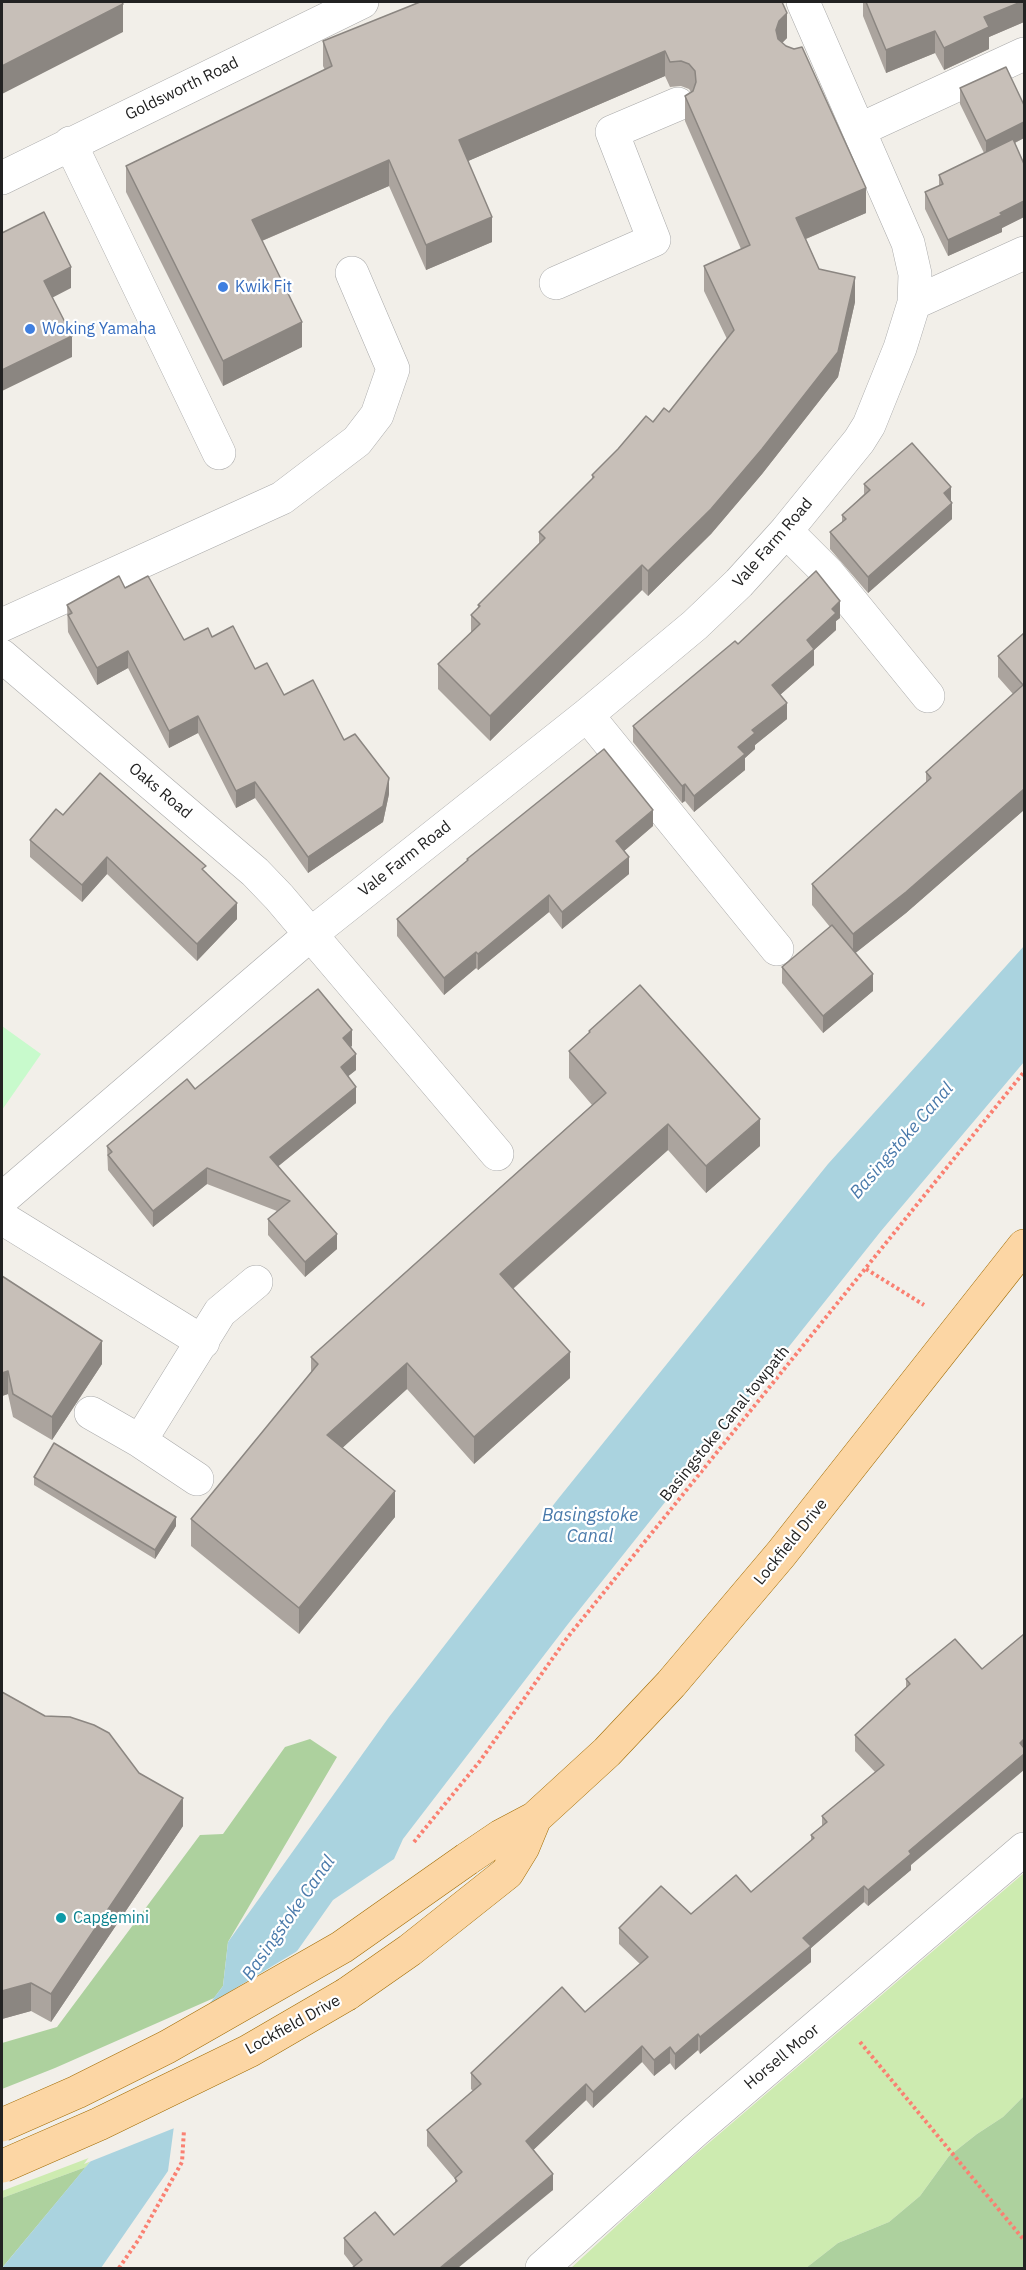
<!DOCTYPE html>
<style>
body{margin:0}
#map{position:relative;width:1026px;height:2270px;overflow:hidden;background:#f2efe9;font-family:"IBM Plex Sans",sans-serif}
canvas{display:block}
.frame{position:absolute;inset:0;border:3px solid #222;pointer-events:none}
</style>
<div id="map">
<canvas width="1026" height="2270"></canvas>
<div class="frame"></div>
</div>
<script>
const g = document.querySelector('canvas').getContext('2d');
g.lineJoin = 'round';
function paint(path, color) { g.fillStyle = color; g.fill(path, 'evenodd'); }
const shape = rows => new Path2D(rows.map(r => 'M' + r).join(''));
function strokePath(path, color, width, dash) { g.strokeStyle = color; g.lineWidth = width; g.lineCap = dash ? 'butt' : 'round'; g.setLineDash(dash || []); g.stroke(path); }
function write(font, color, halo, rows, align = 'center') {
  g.font = font + ' "IBM Plex Sans",sans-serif'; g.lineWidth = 4.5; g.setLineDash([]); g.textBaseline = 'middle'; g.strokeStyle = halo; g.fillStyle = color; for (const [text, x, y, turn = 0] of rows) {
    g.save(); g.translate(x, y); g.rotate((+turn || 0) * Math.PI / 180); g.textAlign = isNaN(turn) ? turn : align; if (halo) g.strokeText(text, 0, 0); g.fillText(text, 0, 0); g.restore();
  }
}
paint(shape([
 [1024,1873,1024,2096,1003,2117,977,2134,949,2156,920,2196,889,2222,838,2243,806,2268,571,2268,676,2171],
 [94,2156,86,2167,2,2198,2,2191]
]), '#cdebb0');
paint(shape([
 [310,1739,337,1757,228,1942,223,1986,214,1998,55,2068,2,2089,2,2043,57,2027,200,1835,223,1834,285,1747],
 [1024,2096,1024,2268,806,2268,838,2243,889,2222,920,2196,949,2156,977,2134,1003,2117],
 [86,2167,2,2268,2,2198]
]), '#add19e');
paint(shape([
 [2,1026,41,1054,2,1110]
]), '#c8facc');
paint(shape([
 [1024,946,1024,1062,881,1231,568,1624,403,1839,394,1859,333,1900,174,2126,168,2171,101,2268,2,2268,89,2163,223,1986,228,1942,389,1717,558,1499,828,1164]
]), '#aad3df');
paint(shape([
 [299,1950,177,2127,84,2164,201,2009]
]), '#f2efe9');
const minor = shape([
 [859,130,1024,54],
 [70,143,219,453],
 [2,178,362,2],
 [556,283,654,240,612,132,678,104],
 [914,303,1024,253],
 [786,531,828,573,928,696],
 [2,625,282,498,357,441,377,415,393,369,352,273],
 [2,656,255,872,279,897,497,1154],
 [587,715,777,949],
 [2,1199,311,934,587,715,695,625,739,583,786,531,859,441,869,425,900,348,914,303,915,274,908,243,803,2],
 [2,1218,203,1342],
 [91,1413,140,1441,220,1312,256,1282],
 [140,1441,197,1479],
 [542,2268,696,2130,1024,1849]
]);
const major = shape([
 [467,1859,501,1836,535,1818,607,1752,671,1684,781,1554,1024,1246],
 [347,1994,410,1950,507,1873,523,1847,535,1818]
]);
strokePath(minor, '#a9a9a9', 34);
strokePath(major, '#a06b00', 34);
strokePath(shape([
 [866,1269,924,1305],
 [414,1842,480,1761,567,1638,1024,1072],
 [860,2042,1024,2240],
 [119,2268,139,2239,182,2162,184,2130]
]), '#fa8072', 4, [3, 3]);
strokePath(minor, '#fff', 33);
strokePath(major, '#fcd6a4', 33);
const majorBridge = shape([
 [2,2125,77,2092,167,2047,342,1947,467,1859],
 [3,2166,99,2124,249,2051,347,1994]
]);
strokePath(majorBridge, '#a06b00', 34, []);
strokePath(majorBridge, '#fcd6a4', 33);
paint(shape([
 [863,2,1024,2,1024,22,989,37,989,49,944,70,935,53,886,73,863,16],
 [787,38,782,43,866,213,806,239,819,269,855,302,838,377,762,474,711,534,648,596,642,590,490,741,438,689,438,664,471,633,471,615,478,608,478,605,539,543,539,532,592,479,592,475,653,422,669,412,727,339,704,291,704,266,741,249,685,121,685,96,691,92,689,89,681,86,670,87,665,76,468,161,492,242,426,270,389,186,262,241,302,347,223,386,126,192,126,166,325,70,323,66,323,41],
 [960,88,1024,105,1024,138,1015,143,1024,164,1024,217,1002,228,1002,232,948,256,925,209,925,192,939,186,939,175,984,153,960,104],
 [864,484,951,501,952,519,868,593,830,549,830,532,842,523,842,515,864,494],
 [125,588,184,640,212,637,255,669,284,695,344,740,389,794,383,822,308,873,255,798,236,808,198,733,169,748,128,668,97,685,68,632,67,605],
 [840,618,836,621,836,630,814,650,814,665,780,695,787,719,755,745,755,749,745,758,745,770,694,812,685,801,682,803,633,742,633,726,738,644],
 [1024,633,1024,810,906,913,855,953,873,991,823,1033,782,983,782,967,830,927,812,905,812,884,926,783,926,772,1013,694,998,677,998,656],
 [63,815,206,872,237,919,197,961,107,874,82,902,30,857,30,840],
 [653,826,624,851,629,874,562,929,549,912,478,970,476,968,444,995,397,936,397,919,467,861,467,859],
 [589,1031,760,1146,706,1193,668,1150,513,1289,570,1378,474,1464,407,1389,342,1448,395,1517,299,1634,191,1546,191,1519,311,1372,311,1357,592,1105,569,1078,569,1051,589,1034],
 [352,1046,351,1047,356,1070,348,1076,356,1103,278,1166,337,1249,305,1277,268,1235,268,1219,277,1211,207,1184,153,1227,108,1170,107,1146,195,1089],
 [2,1276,102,1364,52,1440,13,1417,8,1394,2,1396],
 [34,1477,176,1526,155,1559,34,1485],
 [955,1639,911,1865,911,1870,868,1906,864,1902,811,1948,811,1962,700,2054,698,2050,675,2070,670,2063,654,2076,642,2062,593,2108,586,2100,533,2150,553,2190,354,2267,344,2254,344,2238,394,2235,455,2183,455,2179,427,2146,427,2130,473,2091,471,2089,471,2073,585,2012,640,1964,619,1944,619,1928,691,1914,751,1892,811,1841,811,1835,822,1826,822,1816,875,1772,855,1751,855,1735,906,1688,906,1679],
 [2,1692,139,1773,183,1826,51,2022,31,2011,2,2019]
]), '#aba49e');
paint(shape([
 [1021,2,1024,2,1024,22,989,37,989,49,944,70,944,48,984,17],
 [123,4,123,32,2,94,2,66],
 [787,13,787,38,779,46,776,30,779,21],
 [935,31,935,53,886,73,886,50],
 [665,51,665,76,459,165,459,140],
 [1024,122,1024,138,986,157,986,141],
 [389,160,389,186,252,245,252,220],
 [866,188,866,213,796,243,796,218],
 [1024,201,1024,217,1002,228,1002,232,948,256,948,240,1000,213],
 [492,217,492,242,426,270,426,245],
 [71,267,71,288,44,302,44,281],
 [855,277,855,302,838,377,762,474,711,534,648,596,648,571],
 [302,322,302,347,223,386,223,361],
 [72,336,72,357,2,391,2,370],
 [951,487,951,503,944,493],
 [952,503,952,519,868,593,868,577],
 [642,565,642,590,490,741,490,716],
 [840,601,840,618,836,621,836,630,814,650,814,665,772,702,772,685,832,609],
 [128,651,128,668,97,685,97,668],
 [787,703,787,719,755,745,755,749,745,758,745,770,694,812,694,796,752,730],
 [198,716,198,733,169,748,169,731],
 [389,778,389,794,383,822,308,873,308,857],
 [255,782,255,798,236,808,236,791],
 [685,784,685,801,682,803,682,786],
 [1024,789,1024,810,906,913,853,955,853,934],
 [653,810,653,826,616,858,616,841],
 [107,857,107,874,82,902,82,885],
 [629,857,629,874,562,929,562,912],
 [549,895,549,912,478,970,478,954],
 [237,903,237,919,197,961,197,944],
 [476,952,476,968,444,995,444,978],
 [873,974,873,991,823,1033,823,1016],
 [352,1030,352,1046,343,1053,343,1038],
 [356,1054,356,1070,341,1082,341,1067],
 [356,1087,356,1103,270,1173,270,1157],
 [760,1119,760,1146,706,1193,706,1166],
 [668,1124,668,1150,500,1300,500,1274],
 [207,1168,207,1184,153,1227,153,1211],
 [337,1234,337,1249,305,1277,305,1262],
 [102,1341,102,1364,52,1440,52,1417],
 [570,1352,570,1378,474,1464,474,1437],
 [407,1363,407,1389,327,1462,327,1435],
 [8,1371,8,1394,2,1396,2,1373],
 [395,1491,395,1517,299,1634,299,1608],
 [176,1517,176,1526,155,1559,155,1550],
 [1024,1739,1024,1770,911,1865,911,1870,868,1906,868,1890],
 [183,1798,183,1826,51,2022,51,1994],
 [864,1886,864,1902,811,1948,811,1962,700,2054,700,2037,803,1938],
 [31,1983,31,2011,2,2019,2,1991],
 [698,2034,698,2050,675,2070,675,2054],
 [642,2046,642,2062,593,2108,593,2092],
 [670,2047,670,2063,654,2076,654,2060],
 [586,2084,586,2100,526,2157,526,2141],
 [553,2174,553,2190,458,2268,440,2268]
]), '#8b8681');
const building = shape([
 [2,2,122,2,123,4,2,66,2,2],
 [420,2,782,2,787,13,779,21,776,30,778,39,786,46,794,49,802,47,866,188,796,218,819,269,855,277,838,352,762,449,711,509,648,571,642,565,490,716,438,664,480,624,471,615,480,606,478,605,545,538,539,532,594,477,592,475,618,449,646,416,653,422,664,408,669,412,734,330,704,266,750,245,685,96,693,91,696,82,695,71,689,64,681,61,670,62,665,51,459,140,492,217,426,245,389,160,252,220,302,322,223,361,126,166,332,66,323,41,420,2],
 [866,2,1021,2,984,17,989,27,944,48,935,31,886,50,866,2],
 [1006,67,1024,105,1024,122,986,141,960,88,1006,67],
 [1013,139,1024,164,1024,201,1000,213,1002,215,948,240,925,192,943,184,939,175,1013,139],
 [44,212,71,267,44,281,72,336,2,370,2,233,44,212],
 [912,443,951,487,944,493,952,503,868,577,830,532,846,519,842,515,870,490,864,484,912,443],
 [816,571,840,601,832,609,836,613,807,640,814,649,772,685,787,703,752,730,755,733,738,747,745,754,694,796,685,784,682,786,633,726,735,641,738,644,816,571],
 [119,576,125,588,148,576,184,640,208,628,212,637,233,626,255,669,267,663,284,695,313,680,344,740,355,734,389,778,383,806,308,857,255,782,236,791,198,716,169,731,128,651,97,668,68,615,72,613,67,605,119,576],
 [1024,633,1024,789,906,892,853,934,812,884,931,778,926,772,1023,685,998,656,1024,633],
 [604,749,653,810,616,841,629,857,562,912,549,895,478,954,476,952,444,978,397,919,468,860,467,859,604,749],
 [100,773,206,866,202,869,237,903,197,944,107,857,82,885,30,840,56,809,63,815,100,773],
 [832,925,873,974,823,1016,782,967,832,925],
 [640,985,760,1119,706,1166,668,1124,500,1274,570,1352,474,1437,407,1363,327,1435,395,1491,299,1608,191,1519,318,1364,311,1357,606,1093,569,1051,590,1032,589,1031,640,985],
 [318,989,352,1030,343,1038,356,1054,341,1067,356,1087,270,1157,337,1234,305,1262,268,1219,290,1201,207,1168,153,1211,108,1155,112,1152,107,1146,187,1079,195,1089,318,989],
 [2,1276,102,1341,52,1417,13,1394,8,1371,2,1373,2,1276],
 [54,1443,176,1517,155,1550,34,1477,54,1443],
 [1024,1634,1024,1739,1020,1743,1024,1748,1024,1754,909,1851,911,1854,868,1890,864,1886,803,1938,811,1946,700,2037,698,2034,675,2054,670,2047,654,2060,642,2046,593,2092,586,2084,526,2141,553,2174,440,2268,352,2268,362,2260,344,2238,375,2212,394,2235,457,2181,455,2178,462,2172,427,2130,481,2084,471,2073,562,1987,585,2012,648,1957,619,1928,661,1886,691,1914,736,1875,751,1892,814,1838,811,1835,827,1822,822,1816,884,1765,855,1735,910,1684,906,1679,955,1639,982,1669,1024,1634],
 [2,1692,45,1716,70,1717,94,1725,109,1733,139,1773,183,1798,51,1994,31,1983,2,1991,2,1692]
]);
paint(building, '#c7bfb8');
strokePath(building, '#8b8681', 1.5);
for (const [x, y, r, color] of [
 [223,287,6,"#3f7fe0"],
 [30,329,6,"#3f7fe0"],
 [61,1918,6,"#0f9aa8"]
]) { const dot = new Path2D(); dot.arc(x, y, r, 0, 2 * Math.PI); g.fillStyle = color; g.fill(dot); strokePath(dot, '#fff', 2); }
write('16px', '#222', '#fff', [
 ["Goldsworth Road",182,89,-26],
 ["Vale Farm Road",773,543,-49],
 ["Oaks Road",160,791,40],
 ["Vale Farm Road",405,859,-38],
 ["Basingstoke Canal towpath",725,1424,-51],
 ["Lockfield Drive",791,1542,-51],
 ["Lockfield Drive",293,2025,-29],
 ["Horsell Moor",782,2057,-40]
]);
write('16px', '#366cbe', '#fff', [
 ["Kwik Fit",235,287],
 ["Woking Yamaha",42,329]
], 'left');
write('16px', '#0d838f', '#fff', [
 ["Capgemini",73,1918]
], 'left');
write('italic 18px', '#4a7aab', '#fff', [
 ["Basingstoke Canal",902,1141,-49],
 ["Basingstoke",590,1516],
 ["Canal",590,1537],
 ["Basingstoke Canal",289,1918,-55]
]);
</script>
